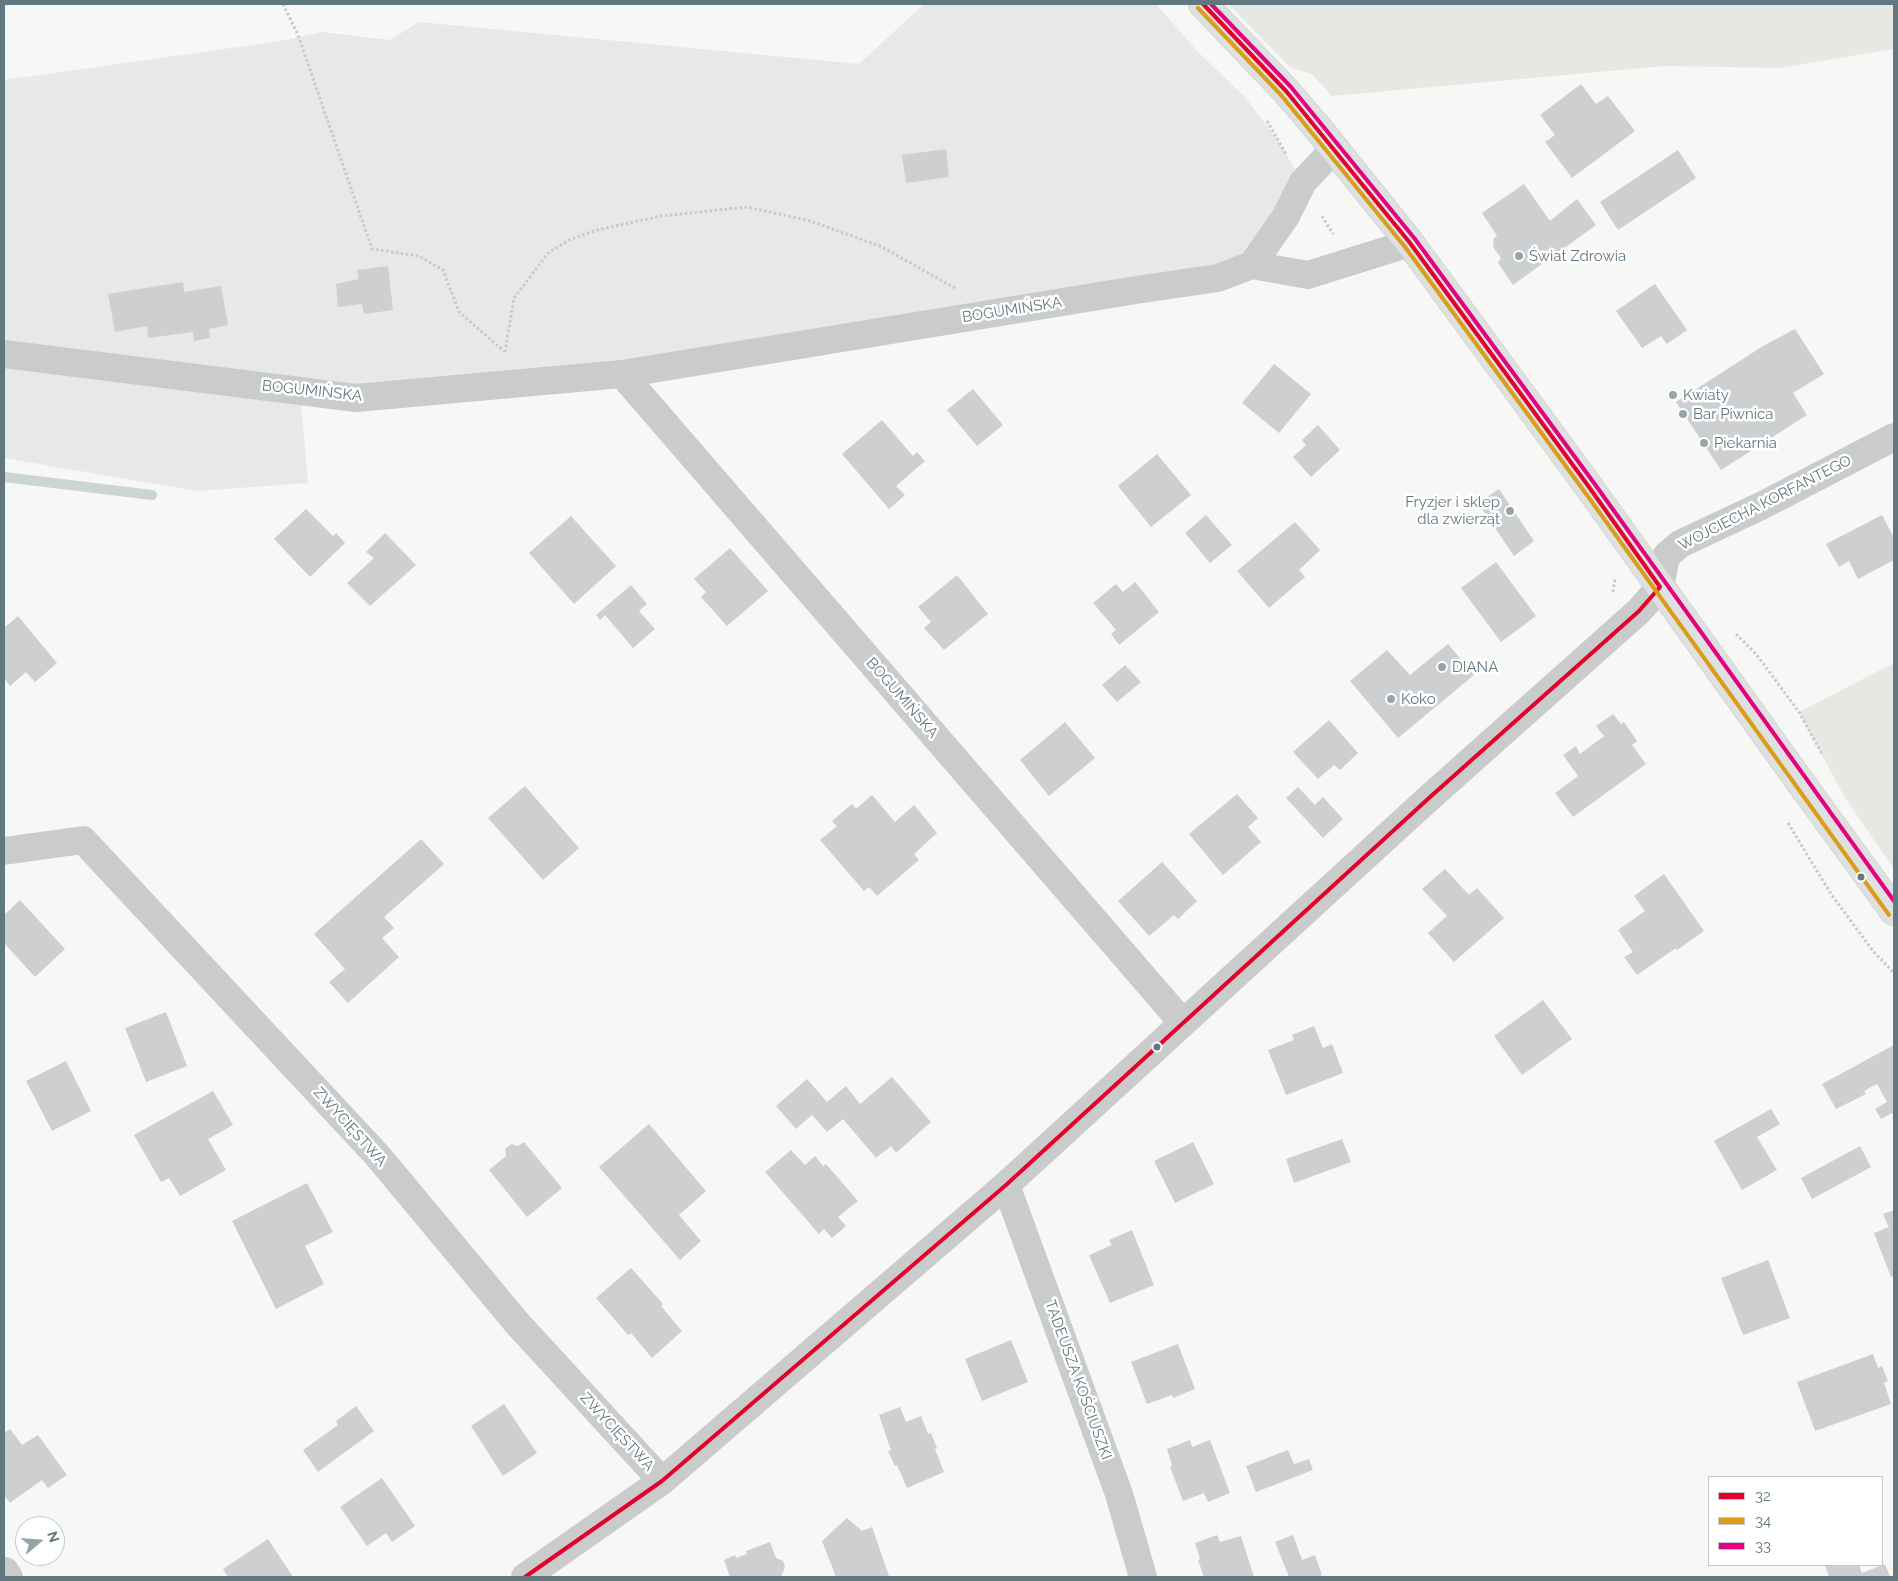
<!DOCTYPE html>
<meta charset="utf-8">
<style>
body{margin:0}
#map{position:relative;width:1898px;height:1581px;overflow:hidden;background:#f7f7f6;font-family:Raleway,sans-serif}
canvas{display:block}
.frame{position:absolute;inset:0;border:5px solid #637780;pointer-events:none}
.legend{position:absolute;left:1708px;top:1476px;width:175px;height:90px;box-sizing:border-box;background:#fff;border:1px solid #c1c9cc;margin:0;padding:6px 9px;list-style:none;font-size:15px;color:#637780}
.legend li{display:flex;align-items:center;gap:10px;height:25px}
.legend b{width:25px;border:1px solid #c1c9cc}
.north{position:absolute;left:15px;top:1516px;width:50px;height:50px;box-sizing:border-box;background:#fff;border:1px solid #c1c9cc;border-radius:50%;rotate:72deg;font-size:14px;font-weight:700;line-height:20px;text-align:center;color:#637780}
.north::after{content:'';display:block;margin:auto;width:18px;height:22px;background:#97a4a9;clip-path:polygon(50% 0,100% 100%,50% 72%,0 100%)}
</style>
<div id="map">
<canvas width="1898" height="1581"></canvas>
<div class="frame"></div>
<ul class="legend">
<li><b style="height:6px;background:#e4002b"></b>32</li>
<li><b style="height:6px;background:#d99d1a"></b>34</li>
<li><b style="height:6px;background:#e5007d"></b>33</li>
</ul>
<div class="north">N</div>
</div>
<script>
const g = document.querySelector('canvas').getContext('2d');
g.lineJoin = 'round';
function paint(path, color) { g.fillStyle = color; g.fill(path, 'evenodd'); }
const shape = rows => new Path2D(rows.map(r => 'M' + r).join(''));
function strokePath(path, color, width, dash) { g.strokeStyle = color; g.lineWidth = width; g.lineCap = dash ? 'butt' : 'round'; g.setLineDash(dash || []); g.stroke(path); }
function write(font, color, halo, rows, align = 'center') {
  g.font = font + ' Raleway,sans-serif'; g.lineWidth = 5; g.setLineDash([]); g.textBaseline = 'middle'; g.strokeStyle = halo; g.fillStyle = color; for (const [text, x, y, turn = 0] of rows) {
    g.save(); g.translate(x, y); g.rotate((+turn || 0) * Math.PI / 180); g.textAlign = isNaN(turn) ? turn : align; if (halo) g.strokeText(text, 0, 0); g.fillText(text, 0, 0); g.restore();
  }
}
paint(shape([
 [924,4,1156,4,1198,52,1245,97,1278,141,1303,182,1252,265,805,344,300,392,308,483,197,491,4,458,4,80,280,41,322,32,390,40,419,22,859,64]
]), '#e7e9e8');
paint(shape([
 [1228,4,1894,4,1894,49,1780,68,1665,66,1332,96,1312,74,1291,68],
 [1894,663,1894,869,1845,798,1799,712]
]), '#e6e9e3');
strokePath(shape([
 [4,477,152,495]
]), '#cbd5d6', 10);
paint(shape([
 [1581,84,1596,104,1608,96,1635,131,1572,178,1545,142,1555,135,1540,115],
 [946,149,949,177,906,183,902,155],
 [1678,150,1696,178,1618,230,1600,202],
 [1524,184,1550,221,1577,199,1596,225,1513,285,1498,263,1501,258,1493,247,1494,238,1497,236,1482,213],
 [388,266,393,310,364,314,362,304,338,307,336,284,359,279,357,270],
 [183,282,184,292,221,286,228,325,209,329,210,338,194,341,193,332,148,338,147,326,115,332,108,294],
 [1655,284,1687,330,1667,344,1661,336,1642,348,1616,311],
 [1795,329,1824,374,1793,393,1807,415,1721,470,1676,402,1763,346],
 [1274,364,1311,394,1279,433,1242,403],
 [973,389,1003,425,977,446,947,410],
 [882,420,913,456,917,452,925,461,896,486,905,495,889,509,842,454],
 [1318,425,1340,450,1311,477,1293,457,1306,445,1302,440],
 [1157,454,1191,495,1151,527,1118,486],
 [1499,489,1534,541,1514,556,1478,503],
 [306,509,333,536,336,533,345,543,310,577,274,539],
 [1206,515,1232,545,1210,563,1185,533],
 [1882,515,1894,538,1894,560,1858,579,1849,561,1839,567,1826,544],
 [571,516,616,566,574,604,529,553],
 [1295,522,1320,550,1299,570,1305,577,1269,608,1237,571],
 [385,533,416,565,370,606,347,583,374,558,366,552],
 [730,548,768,591,727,626,701,597,706,592,694,579],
 [1496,562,1536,616,1501,642,1461,588],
 [957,575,988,614,944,650,924,628,931,622,918,607],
 [1135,582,1159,612,1119,645,1111,634,1116,630,1093,603,1116,584,1123,592],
 [631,585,647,604,639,611,655,629,633,648,605,615,600,620,596,615],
 [18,616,57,663,35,682,26,672,10,686,4,678,4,628],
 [1448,644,1474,675,1398,738,1350,681,1387,650,1410,675],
 [1125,665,1141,682,1117,702,1102,685],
 [1613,714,1621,724,1624,722,1637,741,1632,745,1646,764,1573,817,1555,793,1578,776,1563,755,1576,746,1580,754,1604,736,1596,726],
 [1329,720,1358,753,1340,770,1334,765,1318,779,1293,752],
 [1065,722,1095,758,1049,796,1020,760],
 [525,786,579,848,543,880,488,818],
 [1298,787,1315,805,1323,797,1343,819,1323,838,1286,798],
 [1237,794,1258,818,1248,827,1261,842,1223,875,1189,834],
 [872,795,895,822,914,805,937,833,914,854,919,860,877,896,869,887,864,891,820,840,837,826,832,821,852,804,856,809],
 [421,839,444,864,384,917,394,928,382,938,399,957,348,1003,329,982,345,969,314,934],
 [1162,862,1197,901,1178,919,1174,915,1149,936,1118,901],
 [1445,869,1469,895,1477,888,1504,918,1454,962,1428,933,1447,916,1422,889],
 [1664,874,1704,931,1677,950,1676,948,1637,975,1624,957,1633,952,1618,930,1645,911,1634,896],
 [20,900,65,949,35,977,4,943,4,915],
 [1543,1000,1572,1039,1522,1075,1494,1036],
 [166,1012,187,1066,146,1082,125,1028],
 [1314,1026,1323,1048,1332,1044,1343,1073,1286,1095,1268,1050,1294,1040,1292,1035],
 [1894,1045,1894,1117,1892,1113,1881,1119,1875,1109,1887,1102,1877,1084,1864,1091,1866,1094,1836,1109,1822,1084],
 [66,1061,91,1111,52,1131,26,1081],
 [892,1077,931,1122,896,1153,891,1146,876,1158,843,1119,827,1132,812,1115,796,1129,776,1106,807,1079,827,1102,846,1086,860,1104],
 [213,1091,233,1125,208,1139,226,1170,180,1196,169,1178,161,1182,134,1135],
 [1771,1109,1780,1124,1757,1137,1777,1170,1742,1190,1714,1141],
 [649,1124,706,1191,679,1215,701,1241,680,1260,599,1167],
 [1342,1139,1351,1162,1294,1183,1286,1159],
 [524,1142,562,1188,527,1217,489,1170,506,1156,505,1149,511,1144,518,1146],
 [1193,1142,1214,1184,1175,1203,1154,1161],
 [1860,1146,1871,1167,1812,1199,1801,1178],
 [791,1150,805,1165,815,1156,823,1166,826,1164,858,1201,838,1217,846,1226,832,1238,824,1229,819,1234,765,1172],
 [307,1183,333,1232,305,1246,324,1284,276,1309,232,1221],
 [1894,1210,1894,1276,1891,1277,1874,1233,1889,1227,1883,1214],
 [1132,1230,1154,1285,1110,1303,1089,1255,1112,1245,1109,1240],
 [1768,1260,1790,1318,1743,1335,1721,1278],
 [631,1268,663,1304,661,1306,682,1331,652,1358,631,1333,628,1335,596,1298],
 [1011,1340,1028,1382,982,1401,965,1359],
 [1178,1344,1195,1389,1173,1398,1172,1395,1147,1404,1131,1362],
 [1873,1354,1878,1368,1882,1366,1888,1381,1884,1383,1891,1404,1815,1431,1797,1382],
 [504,1404,537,1453,503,1476,471,1426],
 [356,1406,374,1431,318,1472,303,1450,338,1425,336,1421],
 [900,1407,906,1422,921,1416,928,1434,931,1433,937,1448,935,1449,944,1472,907,1488,897,1465,895,1466,888,1451,891,1450,879,1415],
 [10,1429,22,1445,38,1435,67,1475,48,1488,42,1480,10,1503,4,1495,4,1433],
 [1190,1440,1192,1447,1210,1440,1230,1493,1208,1502,1204,1493,1183,1501,1170,1467,1172,1465,1167,1449],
 [1288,1450,1294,1464,1309,1459,1313,1470,1256,1492,1246,1466],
 [382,1478,415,1526,392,1542,386,1533,367,1546,340,1507],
 [847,1518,862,1531,872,1527,889,1576,885,1577,836,1577,822,1541],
 [1217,1535,1220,1542,1241,1536,1254,1577,1204,1577,1198,1560,1200,1559,1195,1543],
 [1293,1535,1302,1560,1315,1555,1322,1575,1317,1577,1289,1577,1275,1542],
 [268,1539,293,1577,228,1577,223,1569],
 [770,1542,776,1558,783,1561,785,1567,781,1577,730,1577,724,1560,735,1555,736,1558,747,1554,746,1551],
 [1885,1564,1890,1577,1829,1577,1825,1565,1859,1565,1862,1573]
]), '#cdcfd0');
const major = shape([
 [1203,4,1286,91,1316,126,1410,243,1589,487,1798,779,1894,911]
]);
strokePath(major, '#d3d4d4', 30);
strokePath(shape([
 [283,4,298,35,372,249,419,256,443,270,459,312,505,352],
 [1267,121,1286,154],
 [1322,216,1333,234],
 [505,352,514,298,549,252,571,239,597,230,661,216,747,207,810,221,880,246,955,288],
 [1613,592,1615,578],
 [1736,634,1756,654,1799,712,1822,754],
 [1788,823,1831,894,1873,951,1894,973]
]), '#c8c9ca', 3, [2.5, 2.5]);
strokePath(shape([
 [1252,265,1286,216,1303,182,1335,148],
 [4,354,356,398,622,374,1136,290,1218,278,1252,265,1308,275,1410,243],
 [622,374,1183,1023],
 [4,851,83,840,377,1155,517,1323,662,1481],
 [1006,1185,1119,1494,1143,1577],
 [5,1571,9,1577],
 [525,1577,662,1481,1006,1185,1429,798,1639,611,1660,587,1666,556,1680,544,1763,505,1894,437]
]), '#cacccc', 28);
strokePath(major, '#dfe0e0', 28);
strokePath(shape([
 [1203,4,1286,91,1410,243,1589,487,1660,587],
 [525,1577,662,1481,1006,1185,1429,798,1639,611,1660,587]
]), '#e4002b', 4);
strokePath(shape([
 [1198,8,1281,95,1405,247,1584,491,1889,915]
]), '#d99d1a', 4);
strokePath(shape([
 [1211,4,1291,87,1415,239,1594,483,1894,901]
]), '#e5007d', 4);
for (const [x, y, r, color] of [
 [1519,256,5,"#97a4a9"],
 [1673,395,5,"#97a4a9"],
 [1683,414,5,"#97a4a9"],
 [1704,443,5,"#97a4a9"],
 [1510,511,5,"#97a4a9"],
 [1442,667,5,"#97a4a9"],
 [1391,699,5,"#97a4a9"],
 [1861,877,4.5,"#637780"],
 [1157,1047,4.5,"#637780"]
]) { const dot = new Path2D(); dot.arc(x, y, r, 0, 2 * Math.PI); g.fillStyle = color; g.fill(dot); strokePath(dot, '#fff', 2); }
write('15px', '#637780', '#fff', [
 ["Świat Zdrowia",1529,256],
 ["Kwiaty",1683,395],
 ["Bar Piwnica",1693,414],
 ["Piekarnia",1714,443],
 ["Fryzjer i sklep",1500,502,"right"],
 ["dla zwierząt",1500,519,"right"],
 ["DIANA",1452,667],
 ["Koko",1401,699]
], 'left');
write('15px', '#637780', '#fff', [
 ["BOGUMIŃSKA",1012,310,-9],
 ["BOGUMIŃSKA",312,391,6],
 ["WOJCIECHA KORFANTEGO",1765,503,-27],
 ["BOGUMIŃSKA",902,698,49],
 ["ZWYCIĘSTWA",350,1127,48],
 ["TADEUSZA KOŚCIUSZKI",1078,1380,70],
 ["ZWYCIĘSTWA",617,1432,47]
]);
</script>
